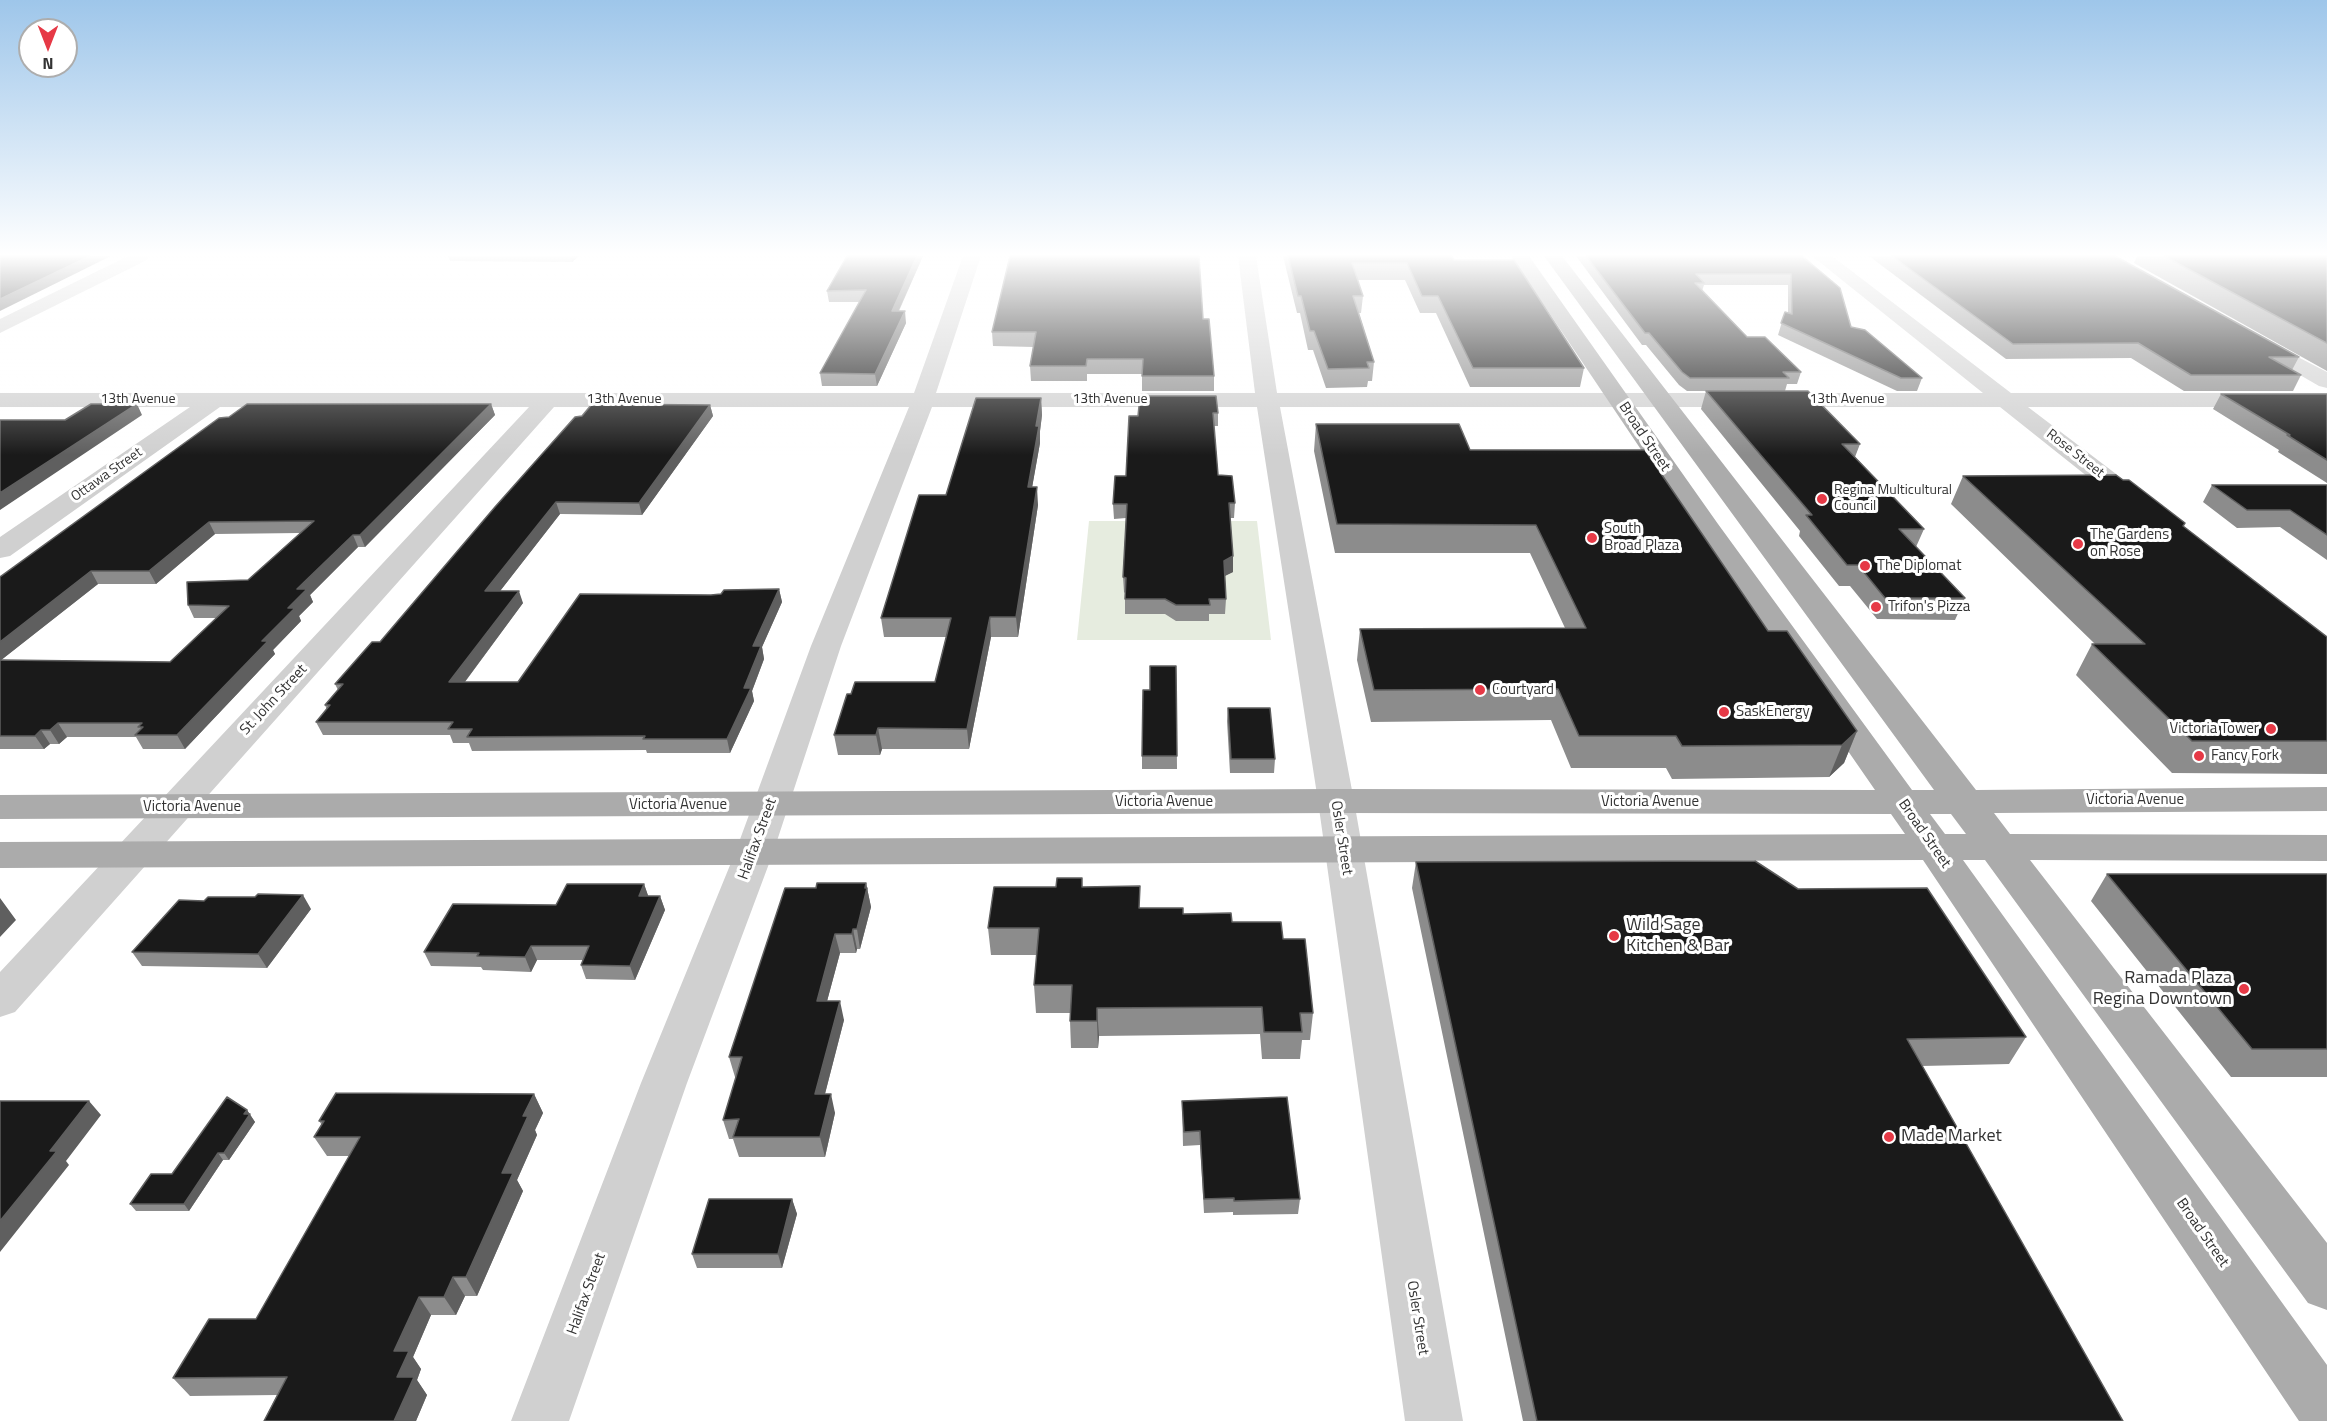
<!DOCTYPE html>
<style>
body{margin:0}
#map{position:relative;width:2327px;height:1421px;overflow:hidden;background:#fff;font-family:"Titillium Web",sans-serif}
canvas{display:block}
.north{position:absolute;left:18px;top:18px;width:60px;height:60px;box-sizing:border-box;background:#fff;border:2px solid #adadad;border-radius:50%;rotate:180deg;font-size:16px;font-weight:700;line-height:24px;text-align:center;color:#333}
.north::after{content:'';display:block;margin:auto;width:21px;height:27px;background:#e63946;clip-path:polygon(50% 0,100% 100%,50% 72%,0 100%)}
</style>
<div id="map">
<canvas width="2327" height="1421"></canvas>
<div class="north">N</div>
</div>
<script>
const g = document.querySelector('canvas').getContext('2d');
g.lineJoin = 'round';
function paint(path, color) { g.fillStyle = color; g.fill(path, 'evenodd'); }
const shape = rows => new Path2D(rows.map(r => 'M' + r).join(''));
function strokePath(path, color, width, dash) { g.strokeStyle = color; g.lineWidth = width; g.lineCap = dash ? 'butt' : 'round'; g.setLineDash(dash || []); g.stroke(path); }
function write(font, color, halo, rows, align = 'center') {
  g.font = font + ' "Titillium Web",sans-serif'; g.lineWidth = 6; g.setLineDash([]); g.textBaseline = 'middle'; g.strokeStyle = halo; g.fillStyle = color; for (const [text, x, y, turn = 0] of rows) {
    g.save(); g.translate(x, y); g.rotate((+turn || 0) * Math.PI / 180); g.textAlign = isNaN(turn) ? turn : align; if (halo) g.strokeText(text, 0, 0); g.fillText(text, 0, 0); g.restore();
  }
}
paint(shape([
 [1089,521,1257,521,1271,640,1077,640]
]), '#e6ecdf');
paint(shape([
 [128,256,150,256,147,260,0,333,0,319,128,256],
 [963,256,981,256,936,393,1255,393,1238,256,1256,256,1277,393,1983,393,1812,256,1832,256,2011,393,2327,393,2327,407,2028,407,2145,496,2149,502,2145,508,2136,510,2127,508,2000,407,1280,407,1354,801,1463,1421,1405,1421,1318,801,1257,407,932,407,841,646,773,853,687,1083,569,1421,511,1421,641,1083,735,853,811,646,909,407,554,407,15,1012,0,1017,0,972,529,407,220,407,10,556,0,558,0,537,190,407,0,407,0,393,914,393,963,256],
 [2255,335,2327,372,2327,388,2319,386,2248,345,2245,341,2248,337,2255,335]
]), '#d0d0d0');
paint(shape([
 [1511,256,1529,256,1718,524,1912,790,1934,790,1544,256,1562,256,1976,790,2327,787,2327,811,1994,813,2010,834,2327,835,2327,861,2030,860,2327,1243,2327,1310,2308,1303,1985,860,1963,860,2327,1365,2327,1421,2299,1421,1923,860,0,868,0,842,1905,834,1891,814,1336,813,0,819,0,795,1336,789,1875,790,1695,530,1511,256],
 [1930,814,1951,814,1966,834,1945,834,1930,814]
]), '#ababab');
paint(shape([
 [448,256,579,256,572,262,450,261],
 [847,256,923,256,899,311,906,323,877,386,822,386,820,373,860,302,829,302,827,291],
 [1283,256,1452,256,1454,260,1584,368,1580,387,1470,387,1436,313,1420,313,1405,280,1357,280,1363,296,1361,313,1359,313,1374,362,1372,381,1368,381,1367,387,1326,388,1313,350,1308,350,1300,313,1297,313],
 [1576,256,1802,256,1851,327,1922,378,1917,391,1897,391,1778,335,1785,312,1788,313,1788,285,1704,285,1702,291,1747,337,1801,372,1797,384,1787,384,1785,391,1860,444,1855,457,1924,529,1916,547,1965,598,1955,620,1877,619,1850,586,1839,586,1799,536,1800,531,1701,409,1706,391,1687,391,1679,385,1646,345,1642,345],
 [1869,256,2115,256,2299,357,2292,370,2301,375,2293,391,2184,391,2131,358,2006,359],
 [2137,256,2327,256,2327,371,2134,263],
 [1203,319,1214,376,1214,391,1142,391,1142,374,1087,374,1087,381,1031,381,1030,366,1034,347,993,346,992,332],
 [2221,394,2327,394,2327,483,2278,452,2279,450,2213,409],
 [1041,398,1042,415,1040,431,1040,443,1032,487,1038,505,1018,637,991,637,969,749,882,749,880,755,838,755,834,735,851,694,935,682,946,637,884,637,881,618,946,495],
 [491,404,495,415,365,547,358,547,310,595,313,602,299,616,301,621,273,650,275,654,185,749,143,749,136,737,67,737,59,744,50,744,44,749,0,749,0,577],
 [300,533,248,580,188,605,194,618,216,618,170,662,1,660,98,584,156,584,215,534],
 [710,405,713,416,642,515,560,514,500,591,523,603,465,682,518,682,711,595,779,589,782,602,762,647,764,659,752,691,754,701,730,753,647,753,646,750,472,751,469,743,453,743,450,735,323,735,316,722,327,710,325,705,338,690,335,684,380,642,582,416],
 [1218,413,1218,426,1214,426,1218,475,1235,503,1234,518,1230,518,1233,572,1224,576,1226,599,1225,614,1209,614,1209,621,1176,621,1165,614,1125,614,1125,593,1124,592,1123,577,1126,518,1114,519,1113,504,1126,476,1129,416],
 [1316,424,1470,450,1768,631,1857,731,1844,763,1829,777,1672,779,1666,768,1571,768,1551,720,1371,722,1357,660,1360,629,1565,628,1530,553,1335,553,1314,451],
 [1963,476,2183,526,2327,637,2327,774,2172,773,2076,675,2092,644,2095,644,1951,504],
 [2212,485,2327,485,2327,560,2280,527,2237,528,2203,502],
 [1176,666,1177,769,1142,769,1142,756,1150,690],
 [1228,708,1275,759,1274,773,1230,773,1227,721],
 [1416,862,2026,1037,2009,1064,1922,1066,2123,1421,1523,1421,1412,888],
 [2107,874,2327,874,2327,1077,2231,1077,2091,901],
 [866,883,871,907,860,949,857,949,856,953,840,953,827,1001,844,1020,825,1094,835,1113,825,1157,739,1157,733,1139,729,1139,723,1120,736,1077,735,1077,729,1057,816,888],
 [644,884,648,896,660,896,665,910,635,980,586,979,581,965,583,960,537,960,531,972,483,970,481,967,431,966,424,952,556,905],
 [1083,887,1140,908,1232,922,1283,939,1313,1013,1310,1040,1302,1040,1300,1059,1262,1059,1260,1034,1099,1036,1098,1048,1071,1048,1070,1021,1070,1013,1036,1013,1034,985,1037,955,991,955,988,928],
 [311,909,267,968,142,966,132,952],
 [534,1094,543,1113,535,1130,537,1135,517,1180,523,1191,477,1296,465,1296,456,1315,431,1315,413,1357,421,1369,417,1380,427,1395,416,1421,264,1421,277,1395,190,1396,173,1378,256,1319,349,1156,327,1156,314,1137,322,1125,319,1121],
 [1182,1101,1300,1199,1298,1214,1233,1215,1233,1212,1204,1213,1200,1145,1183,1146],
 [247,1110,255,1122,229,1160,223,1160,189,1211,136,1211,130,1204,172,1174],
 [792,1199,797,1214,782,1268,697,1268,692,1254]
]), '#8c8c8c');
paint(shape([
 [90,256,111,256,0,311,0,299],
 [571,256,579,256,572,262],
 [917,256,923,256,893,323,892,311],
 [905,311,906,323,877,386,875,374],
 [1041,398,1042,415,1040,431,1040,443,1029,505,1028,487,1036,426],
 [137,404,142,415,0,510,0,493],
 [491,404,495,415,365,547,360,535],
 [710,405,713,416,642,515,639,503],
 [1037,487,1038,505,1018,637,1016,617],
 [556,502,560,514,490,604,485,591],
 [209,522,215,534,156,584,149,571],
 [353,535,358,547,310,595,313,602,299,616,301,621,273,650,275,654,185,749,177,735,262,641,288,608,297,589],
 [1233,556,1233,572,1223,577,1224,561],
 [91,571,98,584,0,661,0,642],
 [779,589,782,602,762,647,764,659,752,691,754,701,730,753,727,739,744,688,753,646],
 [519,591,523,603,455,695,449,682],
 [990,617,991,637,969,749,967,729],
 [58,723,67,737,59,744,50,730],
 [878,728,882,749,880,755,876,735],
 [41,730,50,744,44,749,35,736],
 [1857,731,1844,763,1829,777,1842,745],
 [866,883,871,907,860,949,857,929],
 [644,884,649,898,639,896],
 [303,895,311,909,267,968,258,954],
 [660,896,665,910,635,980,630,966],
 [0,898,16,920,0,937],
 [853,929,857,949,856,953,852,934],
 [835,934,840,953,822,1020,817,1001],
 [531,946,537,960,531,972,525,957],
 [840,1001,844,1020,820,1113,815,1094],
 [1097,1008,1099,1036,1098,1048,1097,1021],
 [534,1094,543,1113,535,1130,537,1135,517,1180,523,1191,477,1296,466,1277,502,1173,523,1116],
 [831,1094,835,1113,825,1157,820,1137],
 [89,1101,101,1115,66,1161,69,1165,0,1252,0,1221,50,1151],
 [247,1110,255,1122,229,1160,224,1153],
 [218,1153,223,1160,189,1211,184,1204],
 [792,1199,797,1214,782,1268,778,1254],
 [453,1277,465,1296,456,1315,444,1297],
 [419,1297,431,1315,413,1357,421,1369,417,1380,427,1395,416,1421,394,1421,397,1377,394,1351]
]), '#5f5f5f');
const building = shape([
 [0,256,90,256,0,299,0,256],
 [847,256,917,256,892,311,905,311,875,374,820,373,866,290,827,291,847,256],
 [1010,256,1199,256,1203,319,1209,319,1214,376,1142,376,1143,359,1087,359,1086,366,1030,366,1036,332,992,332,1010,256],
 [1288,256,1452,256,1454,260,1514,260,1584,368,1473,368,1438,296,1422,296,1407,263,1352,263,1363,296,1353,296,1374,362,1367,362,1369,368,1328,369,1314,331,1310,331,1301,296,1298,296,1288,256],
 [1586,256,1802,256,1840,288,1851,327,1865,330,1922,378,1901,378,1781,323,1785,312,1792,314,1791,274,1696,274,1704,283,1695,283,1747,337,1765,337,1801,372,1783,372,1789,378,1690,378,1682,372,1649,333,1645,333,1586,256],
 [1892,256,2115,256,2299,357,2269,357,2301,375,2191,375,2138,343,2013,344,1892,256],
 [2164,256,2327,256,2327,343,2164,256],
 [1706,391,1808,391,1860,444,1842,444,1924,529,1899,529,1965,598,1885,598,1858,565,1847,565,1806,515,1812,515,1706,391],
 [2221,394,2327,394,2327,460,2287,435,2290,435,2221,394],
 [1140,396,1216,396,1218,413,1213,413,1218,475,1232,476,1235,503,1229,503,1233,556,1224,561,1226,599,1209,599,1210,605,1176,605,1165,599,1125,599,1126,578,1123,577,1127,504,1113,504,1115,476,1126,476,1129,416,1138,416,1140,396],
 [976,398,1041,398,1036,426,1039,426,1028,487,1037,487,1016,617,990,617,967,729,878,728,876,735,834,735,847,694,851,694,855,682,935,682,951,618,881,618,919,495,946,495,976,398],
 [91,404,137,404,0,493,0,420,65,420,91,404],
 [247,404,491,404,360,535,353,535,297,589,307,589,288,608,295,608,262,641,268,641,177,735,135,735,143,727,138,727,142,723,58,723,50,730,41,730,35,736,0,736,0,660,170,662,229,606,188,605,187,582,248,580,314,521,209,522,149,571,91,571,0,642,0,577,219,418,229,417,247,404],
 [592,404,710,405,639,503,556,502,485,591,519,591,449,682,518,682,580,594,711,595,721,594,724,590,779,589,753,646,761,646,744,688,751,688,727,739,643,739,645,736,467,737,472,729,448,729,453,722,316,722,330,705,325,705,343,684,335,684,372,642,380,642,495,507,575,417,582,416,592,404],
 [1316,424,1459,424,1470,450,1645,450,1768,631,1787,631,1857,731,1842,745,1682,746,1676,736,1579,736,1558,689,1374,690,1360,629,1586,628,1536,525,1337,524,1316,424],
 [2116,475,2123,480,2129,480,2185,523,2183,526,2327,637,2327,741,2192,741,2092,644,2145,644,1963,476,2116,475],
 [2212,485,2327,485,2327,535,2290,510,2247,510,2212,485],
 [1150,666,1176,666,1177,756,1142,756,1143,690,1150,690,1150,666],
 [1228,708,1270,708,1275,759,1231,759,1228,708],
 [1755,861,1798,889,1927,888,2026,1037,1907,1039,2123,1421,1537,1421,1416,862,1755,861],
 [2107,874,2327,874,2327,1049,2252,1049,2107,874],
 [1057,878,1082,878,1082,887,1140,886,1139,908,1183,908,1183,914,1231,913,1232,922,1281,922,1283,939,1305,939,1313,1013,1300,1013,1302,1032,1264,1032,1262,1007,1097,1008,1097,1021,1070,1021,1072,985,1034,985,1039,928,988,928,994,887,1056,887,1057,878],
 [817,883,866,883,865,888,867,888,857,929,853,929,852,934,835,934,817,1001,840,1001,815,1094,831,1094,820,1137,733,1137,739,1119,723,1120,742,1057,729,1057,785,888,816,888,817,883],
 [567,884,644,884,639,896,660,896,630,966,581,965,589,946,531,946,525,957,477,956,479,953,424,952,453,904,556,905,567,884],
 [258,894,303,895,258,954,132,952,179,900,204,901,208,897,255,897,258,894],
 [336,1093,534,1094,523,1116,528,1116,502,1173,513,1173,466,1277,453,1277,444,1297,419,1297,394,1351,409,1351,397,1377,414,1377,394,1421,264,1421,287,1377,173,1378,209,1319,256,1319,360,1137,314,1137,324,1121,319,1121,336,1093],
 [227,1097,247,1110,244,1114,250,1114,224,1153,218,1153,184,1204,130,1204,151,1174,172,1174,227,1097],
 [1287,1097,1300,1199,1234,1201,1234,1198,1204,1199,1200,1131,1184,1132,1182,1101,1287,1097],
 [0,1101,89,1101,50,1151,57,1151,0,1221,0,1101],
 [709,1199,792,1199,778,1254,692,1254,709,1199]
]);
paint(building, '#1a1a1a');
strokePath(building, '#5f5f5f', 1.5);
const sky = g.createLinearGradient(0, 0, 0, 455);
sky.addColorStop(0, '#9ec6ea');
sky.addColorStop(0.56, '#fff');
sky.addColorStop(1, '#ffffff00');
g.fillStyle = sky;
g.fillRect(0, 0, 2327, 455);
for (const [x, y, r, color] of [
 [1822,499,6,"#e63946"],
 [1592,538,6,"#e63946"],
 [2078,544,6,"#e63946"],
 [1865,566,6,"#e63946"],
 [1876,607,6,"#e63946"],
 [1480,690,6,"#e63946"],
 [1724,712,6,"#e63946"],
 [2271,729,6,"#e63946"],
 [2199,756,6,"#e63946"],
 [1614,936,6,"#e63946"],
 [2244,989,6,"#e63946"],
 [1889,1137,6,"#e63946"]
]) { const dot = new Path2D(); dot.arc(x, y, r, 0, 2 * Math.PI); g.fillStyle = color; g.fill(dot); strokePath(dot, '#fff', 2); }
write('14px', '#333', '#fff', [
 ["13th Avenue",138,400],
 ["13th Avenue",624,400],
 ["13th Avenue",1110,400],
 ["13th Avenue",1847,400],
 ["Rose Street",2075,454,38],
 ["Ottawa Street",107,475,-35]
]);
write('14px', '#333', '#fff', [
 ["Regina Multicultural",1834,491],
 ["Council",1834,507]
], 'left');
write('15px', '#333', '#fff', [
 ["Broad Street",1644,437,56],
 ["St. John Street",274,700,-47],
 ["Victoria Avenue",2135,800],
 ["Victoria Avenue",1164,802],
 ["Victoria Avenue",1650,802],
 ["Victoria Avenue",678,805],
 ["Victoria Avenue",192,807],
 ["Broad Street",1924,834,55],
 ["Osler Street",1341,838,81],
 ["Halifax Street",758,839,-70],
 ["Broad Street",2202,1233,55],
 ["Halifax Street",587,1294,-70],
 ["Osler Street",1417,1318,81]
]);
write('15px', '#333', '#fff', [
 ["South",1604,529],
 ["Broad Plaza",1604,546],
 ["The Gardens",2090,535],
 ["on Rose",2090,552],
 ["The Diplomat",1877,566],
 ["Trifon's Pizza",1888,607],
 ["Courtyard",1492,690],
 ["SaskEnergy",1736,712],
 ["Victoria Tower",2259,729,"right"],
 ["Fancy Fork",2211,756]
], 'left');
write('18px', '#333', '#fff', [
 ["Wild Sage",1626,926],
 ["Kitchen & Bar",1626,947],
 ["Ramada Plaza",2232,979,"right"],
 ["Regina Downtown",2232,1000,"right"],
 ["Made Market",1901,1137]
], 'left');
</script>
